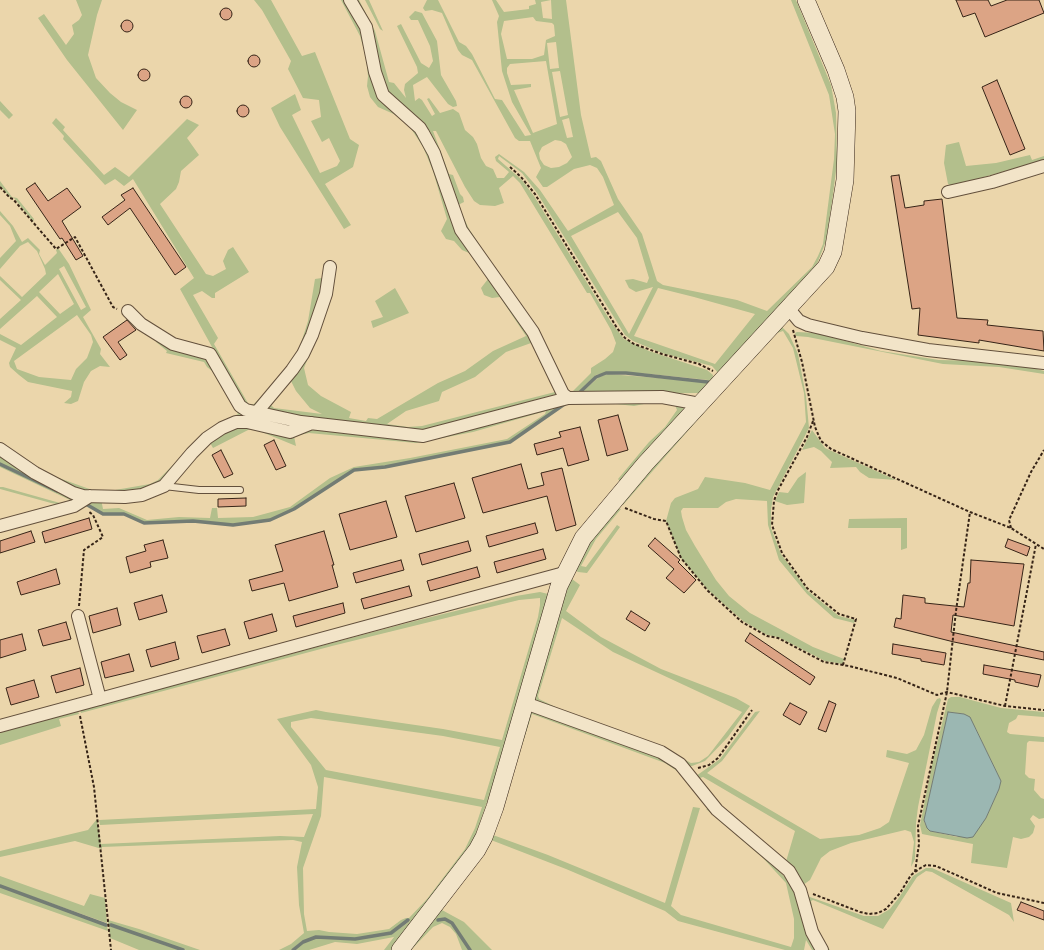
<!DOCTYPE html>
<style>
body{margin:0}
canvas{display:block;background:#ebd6ab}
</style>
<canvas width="1044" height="950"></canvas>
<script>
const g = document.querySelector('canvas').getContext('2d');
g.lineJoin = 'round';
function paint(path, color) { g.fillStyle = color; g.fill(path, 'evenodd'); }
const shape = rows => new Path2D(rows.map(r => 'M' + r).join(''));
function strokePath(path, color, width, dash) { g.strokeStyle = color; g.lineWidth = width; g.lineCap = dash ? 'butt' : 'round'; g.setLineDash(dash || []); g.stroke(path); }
paint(shape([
 [76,0,102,0,97,15,88,55,96,78,110,93,121,102,137,110,123,130,67,60,38,18,44,14,66,45,74,34,72,25,79,20,82,15],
 [254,0,271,0,302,56,315,52,350,139,359,145,353,167,325,184,351,225,344,229,280,127,271,108,295,94,301,110,292,115,320,173,337,166,340,161,329,138,322,142,311,121,321,117,319,100,303,98,288,69,291,61,262,10],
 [341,0,348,0,358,17,373,73,422,134,449,208,515,308,560,393,433,428,420,430,326,421,260,410,321,326,304,368,308,385,321,396,351,412,349,418,366,421,368,418,377,419,438,383,465,371,493,351,526,336,500,297,492,298,484,295,481,288,488,279,469,253,462,250,454,241,446,239,441,231,447,219,433,171,423,147,408,124,398,116,378,107,370,97,367,86,368,76,366,57,360,36],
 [531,343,555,392,422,426,408,427,387,424,406,411,439,401,442,392,475,377,506,352],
 [291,381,296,391,310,408,322,414,274,408,271,405,273,400],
 [353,0,359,0,375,31,389,82,394,83,406,98,404,90,405,84,418,73,417,67,397,26,401,24,421,63,429,68,433,61,430,46,418,20,411,20,409,17,415,11,422,13,437,41,441,75,456,101,457,106,453,107,448,104,427,77,413,85,415,101,419,98,422,100,432,116,435,114,427,99,429,98,440,113,453,109,459,113,465,130,473,137,477,144,481,158,486,166,493,169,497,178,504,178,509,172,496,161,495,157,499,154,524,172,540,190,568,231,614,205,603,177,597,168,590,165,574,169,547,187,543,187,536,177,541,168,530,141,519,141,515,138,472,60,462,55,458,50,442,13,432,10,425,11,423,8,427,0,438,0,459,42,466,46,472,54,495,99,502,100,525,136,531,135,512,102,502,71,497,22,499,16,492,0,496,0,504,12,529,9,529,6,536,4,535,0,566,0,581,115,591,158,596,157,601,161,618,199,642,234,657,281,663,285,737,300,767,311,812,267,818,256,823,244,834,159,835,134,829,95,791,0,796,0,831,85,836,113,837,163,832,202,826,241,817,264,719,374,712,366,662,353,633,341,625,335,537,193,522,173,499,156,498,159,522,180,534,196,611,322,624,339,649,351,707,370,713,375,712,381,700,393,567,394,463,229,439,161,385,93],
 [551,0,552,19,543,18,541,2],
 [533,17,536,21,552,23,554,25,555,36,546,40,544,55,532,59,507,59,501,34,504,21],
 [556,42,559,68,550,69,547,43],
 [546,61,557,124,533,133,514,90,531,87,531,84,511,85,507,73,507,68,510,64],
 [560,71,568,115,560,117,552,72],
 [569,118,573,137,567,138,562,120],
 [433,131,436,131,465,187,474,201,480,205,495,206,504,203,499,188,513,176,520,183,587,293,590,293,611,330,616,343,613,352,605,359,591,368,591,373,573,391,568,391,542,338,469,229,458,205,464,202,463,197,460,194,453,175,449,174],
 [555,140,561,141,566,144,572,157,567,163,559,167,551,168,544,165,540,159,539,153,542,147],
 [618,212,637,238,649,278,647,283,633,279,625,280,629,288,636,292,653,287,629,334,571,236],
 [658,288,694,297,755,314,715,364,634,336],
 [609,372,650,374,708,380,709,382,608,374,599,377,581,393,578,392,596,375],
 [365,0,369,0,383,31,380,29],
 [0,101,13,115,9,119,0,110],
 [56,118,65,127,63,130,104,175,115,167,129,177,187,119,199,125,187,138,199,155,181,171,179,182,176,189,160,204,206,274,213,276,226,269,223,261,228,250,233,247,249,272,215,293,215,298,212,298,202,291,193,295,218,338,214,344,249,405,254,404,284,374,303,346,301,343,308,321,315,279,328,277,325,293,312,334,303,354,291,370,254,411,248,409,243,403,180,289,194,278,133,179,124,186,115,179,105,185,63,139,64,136,52,123],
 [959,142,966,166,996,163,1030,155,1032,160,1044,156,1044,160,952,186,948,184,944,163,946,145],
 [0,181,12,197,17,198,34,219,33,222,14,198,10,197,0,186],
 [0,211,13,226,22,242,28,238,40,250,39,254,45,265,57,253,56,250,58,248,69,264,91,310,83,317,101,349,100,354,110,367,100,366,91,371,84,382,78,401,71,404,64,403,71,397,72,391,28,382,19,375,10,367,9,363,16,348,0,340,0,334,21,345,57,317,37,296,0,329,0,319,21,300,0,280,0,276,22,297,46,274,45,269,37,251,28,242,20,246,0,269,0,258,16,241,10,226,0,215],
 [64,266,86,307,81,310,59,269],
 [58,274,74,304,60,314,39,292],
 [77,315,91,335,93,342,87,358,76,369,71,380,39,377,17,369,14,361],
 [395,288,409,313,373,328,371,321,383,317,375,301],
 [782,327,789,334,798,354,806,396,809,428,773,497,771,510,771,528,781,554,808,591,839,616,855,620,854,623,834,618,807,594,779,560,768,525,767,501,736,499,726,502,718,508,683,508,681,511,682,517,686,530,695,546,716,580,729,596,750,613,778,628,813,647,844,659,843,664,825,661,778,637,767,635,743,621,707,589,681,558,666,521,671,503,675,498,698,489,705,477,745,483,770,490,806,422,804,393,793,348,783,331,777,333,714,401,623,505,623,502,661,458],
 [797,332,817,333,881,351,939,360,981,361,1026,366,1044,371,1044,374,999,367,943,364,808,337,796,336,795,333],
 [158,340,210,360,239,407,298,427,239,419,158,484,140,489,95,494,69,488,45,473,95,491,115,490,150,484,158,480,187,451,219,423,238,414,212,371,207,367,204,362,166,353,167,351,156,342],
 [666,399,682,403,684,408,682,415,622,484,618,479,649,442,665,427,677,410,675,405,672,403,649,403,634,406,616,404,617,400],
 [568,401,510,441,385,467,354,470,294,508,270,519,233,524,193,520,145,523,124,513,103,513,84,502,101,499,103,509,119,508,147,520,179,517,210,518,212,508,217,508,218,518,253,517,290,507,330,478,354,467,410,458,507,439,545,414,546,411,473,432,416,443,309,433,294,436,296,446,252,428,213,448,209,441,234,427,360,432,406,439],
 [812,430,825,448,896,480,869,478,860,472,856,467,830,468,832,462,821,451,814,447,802,450],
 [0,453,73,497,0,463],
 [0,465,73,499,72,502,63,505,51,503,0,489,0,487,3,487,60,503,70,500,0,467],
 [806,472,804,503,787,505,775,501,779,492,788,493,798,478],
 [617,508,621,509,596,539,581,566,586,567,617,525,620,527,587,573,578,572,575,570,576,564,596,533],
 [907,518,907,548,901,550,901,528,848,528,849,519],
 [572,579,580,585,566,611,601,637,661,669,736,698,750,706,728,737,705,761,692,766,686,766,536,703,534,698,570,580],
 [562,618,613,652,742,712,708,756,699,762,691,763,665,749,570,714,539,699,538,696],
 [540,592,548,594,505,750,472,845,392,950,384,950,394,937,357,944,335,942,309,950,294,950,303,943,316,938,355,940,392,934,410,921,409,919,391,932,355,939,315,936,302,941,291,950,279,950,291,944,304,933,299,905,297,867,302,842,293,840,206,843,102,847,102,849,75,841,0,857,0,851,88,830,97,819,101,844,280,836,304,837,313,814,100,825,99,820,316,809,318,787,311,765,277,719,294,715,316,710,326,712,443,729,502,740,538,617,540,605,540,598,519,600,332,646,81,713,80,710,415,621,516,596],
 [311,718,443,736,500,747,484,800,326,770,291,727,291,722],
 [324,777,482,807,475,828,465,849,427,899,409,918,406,918,401,920,389,929,357,934,329,932,319,930,307,931,304,914,303,868,321,816],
 [951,697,960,697,1001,708,1044,712,1044,717,1018,715,1016,719,1009,723,1007,732,1010,734,1044,737,1044,742,1029,741,1027,743,1025,774,1029,778,1035,779,1034,790,1041,798,1044,799,1044,818,1039,819,1033,815,1030,819,1035,826,1033,833,1029,837,1021,839,1013,837,1007,868,971,863,973,844,922,834,920,825,933,760,948,699],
 [948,712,964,714,976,729,1001,781,999,789,986,818,957,837,930,831,925,824,924,820],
 [940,698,941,700,937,713,918,807,916,823,915,859,911,867,914,842,911,832,905,830,851,843,830,851,821,858,810,880,803,885,785,865,795,831,703,777,697,779,696,776,720,759,755,712,760,711,722,761,707,773,820,839,859,835,880,828,889,822,909,763,886,757,887,750,907,754,916,750,924,735,932,707,937,699],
 [78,711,79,714,59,719,61,726,0,745,0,732],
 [532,711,665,760,673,764,680,773,665,763,532,714,493,835,548,855,665,903,693,807,700,808,671,906,681,915,791,947,794,938,794,919,786,883,763,858,706,809,710,809,761,851,791,884,797,892,809,939,816,950,812,950,806,940,804,950,785,950,678,921,665,911,566,869,491,840,478,861,442,910,464,922,492,950,471,950,452,922,441,918,436,920,445,920,451,924,469,950,462,950,456,934,450,927,442,923,433,927,411,950,406,950,473,865,528,714],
 [926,868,932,868,1011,903,1014,922,1009,915,932,872,926,871,917,877,883,929,813,900,811,901,816,930,830,950,825,950,818,940,807,896,864,916,878,916,890,909,898,899,913,876],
 [0,876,84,906,90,894,105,898,107,923,0,885],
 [0,887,107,926,108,931,0,893],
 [108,920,139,929,200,950,186,950,165,944,153,938,108,924],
 [109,926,153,939,164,945,180,950,139,950,110,938]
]), '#b3bf8c');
const water = shape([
 [948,712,964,714,970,717,1001,781,999,789,986,818,973,837,967,838,930,831,927,828,924,820,948,712]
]);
paint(water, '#9bb7b2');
strokePath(water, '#737c74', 1);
strokePath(shape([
 [578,394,596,377,606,373,626,373,708,382],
 [0,464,57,491],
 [84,503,103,514,124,514,144,523,193,521,233,525,270,520,294,509,354,470,385,467,510,442,566,403],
 [0,886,106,925],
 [438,920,445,919,452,923,470,950],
 [111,925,183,950],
 [293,950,303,942,316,937,355,939,391,933,408,920]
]), '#737c74', 3.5);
const building = shape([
 [956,0,988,0,991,6,1007,0,1039,0,1044,13,985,37,975,13,963,17,956,0],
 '220 14a6 6 0 1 1 12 0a6 6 0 1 1-12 0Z',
 '121 26a6 6 0 1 1 12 0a6 6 0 1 1-12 0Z',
 '248 61a6 6 0 1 1 12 0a6 6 0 1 1-12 0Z',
 '138 75a6 6 0 1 1 12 0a6 6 0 1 1-12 0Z',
 [997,80,1025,149,1010,155,982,87,997,80],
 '180 102a6 6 0 1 1 12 0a6 6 0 1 1-12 0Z',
 '237 111a6 6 0 1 1 12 0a6 6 0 1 1-12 0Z',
 [899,175,905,208,924,205,924,201,942,199,957,318,988,320,987,325,1043,331,1044,351,979,340,979,343,918,335,920,308,912,309,891,176,899,175],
 [35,183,48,201,67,188,81,207,62,221,83,256,76,260,62,238,60,239,26,189,35,183],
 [133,188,186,267,175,275,130,208,108,225,102,217,125,200,121,195,133,188],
 [127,320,136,330,118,342,127,355,120,360,103,337,127,320],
 [618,415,628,450,607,456,598,420,618,415],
 [580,427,589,460,568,466,563,448,537,455,534,444,561,437,559,432,580,427],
 [274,440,286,466,276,470,264,445,274,440],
 [221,450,233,474,224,478,212,455,221,450],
 [521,464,528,489,544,485,541,473,562,468,576,525,556,531,547,496,483,513,472,478,521,464],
 [454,483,465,518,416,532,405,496,454,483],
 [246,498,246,506,218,507,218,499,246,498],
 [386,501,397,537,350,550,339,514,386,501],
 [89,518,92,529,45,543,42,532,89,518],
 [535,523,538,533,489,547,486,536,535,523],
 [31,531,35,542,0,553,0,541,31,531],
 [324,531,334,565,332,565,338,587,289,601,284,583,252,591,249,580,283,571,275,545,324,531],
 [655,538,680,560,678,562,696,580,684,593,666,578,674,569,648,546,655,538],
 [1008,539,1030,547,1027,556,1005,547,1008,539],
 [163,540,168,558,150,562,151,567,130,573,126,557,146,551,144,545,163,540],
 [468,541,471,551,422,565,419,554,468,541],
 [543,549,546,559,497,573,494,562,543,549],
 [401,560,404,570,356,583,353,573,401,560],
 [971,560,1024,564,1014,626,953,615,951,632,1044,652,1044,660,954,642,894,627,896,618,901,619,903,595,925,598,925,603,964,607,968,583,970,583,971,560],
 [477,567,480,577,430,591,427,581,477,567],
 [56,569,60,584,21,595,17,582,56,569],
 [409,586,412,596,364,609,361,599,409,586],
 [162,595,167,612,139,620,134,603,162,595],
 [343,603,345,613,296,627,293,616,343,603],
 [117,608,121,625,93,633,89,616,117,608],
 [631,611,650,623,645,631,626,619,631,611],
 [272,614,277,631,249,639,244,622,272,614],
 [66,622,71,639,43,646,38,630,66,622],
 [225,629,230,645,202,653,197,636,225,629],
 [750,633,815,677,810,685,745,641,750,633],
 [22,634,26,650,0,658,0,640,22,634],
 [175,642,179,659,151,667,146,650,175,642],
 [893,644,946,653,944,665,921,661,921,659,892,654,893,644],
 [129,654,134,671,105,678,101,662,129,654],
 [984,665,1041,675,1038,687,1015,682,1015,680,983,674,984,665],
 [80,668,84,685,56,693,51,676,80,668],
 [34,680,39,697,11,705,6,688,34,680],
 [829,701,836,704,826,732,818,729,829,701],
 [790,703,807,712,800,725,783,715,790,703],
 [1021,902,1044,911,1044,920,1017,910,1021,902]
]);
paint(building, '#dca485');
strokePath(building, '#362417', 1);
const lane = shape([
 [164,486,199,490,240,490]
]);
const street = shape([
 [350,0,366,27,375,72,383,95,420,128,423,133,434,153,461,230,533,332,563,394,568,398],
 [948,192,992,182,1044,166],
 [789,309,799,321,808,325,862,338,928,350,1044,363],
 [128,311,141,324,173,344,210,354,240,406,246,410,301,422,423,436,568,398,662,397,700,404],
 [256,413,292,370,303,354,312,335,326,294,330,267],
 [0,449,35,473,73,493,83,496,125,497,142,495,164,486,192,453,207,438,222,428,236,422,247,422,290,432,312,423],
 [0,526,74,506,90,496],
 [78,616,100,699],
 [525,703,661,752,680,764,717,810,789,871,800,890,812,932,822,950],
 [0,726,564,573]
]);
const secondary = shape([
 [400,950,477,850,484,837,495,807,559,586,583,538,645,464,826,267,833,252,845,180,847,111,845,97,836,70,806,0]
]);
strokePath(lane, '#63503c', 8);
strokePath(street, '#63503c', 14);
strokePath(secondary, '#362417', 18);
strokePath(shape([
 [510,167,521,177,535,194,617,328,625,338,634,344,662,354,699,364,713,371],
 [0,187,10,198,13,199,56,249,75,237,113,307,117,309],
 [793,330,802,362,815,427,821,441,831,449,970,512,1011,528,1044,549],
 [813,421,807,437,777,492,774,501,772,525,782,553,807,588,839,614,856,619,843,665],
 [625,508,654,519,666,521,681,558,707,590,742,622,767,636,778,638,824,662,849,666,897,678,937,695,947,692,1005,706,1044,710],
 [1011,528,1009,520,1031,472,1044,450],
 [79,606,84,550,103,537,93,515,88,511],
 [1005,706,1036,544],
 [80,716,94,787,111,950],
 [698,768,709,765,718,758,752,710],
 [915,872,919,844,918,826,947,692,956,611,970,512],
 [813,894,860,912,869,914,878,913,886,909,900,893,911,875,919,869,926,865,936,866,997,893,1044,903]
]), '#362417', 2, [3, 2]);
strokePath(lane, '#f2e4c8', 6);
strokePath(street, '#f2e4c8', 12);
strokePath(secondary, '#f2e4c8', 17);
</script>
